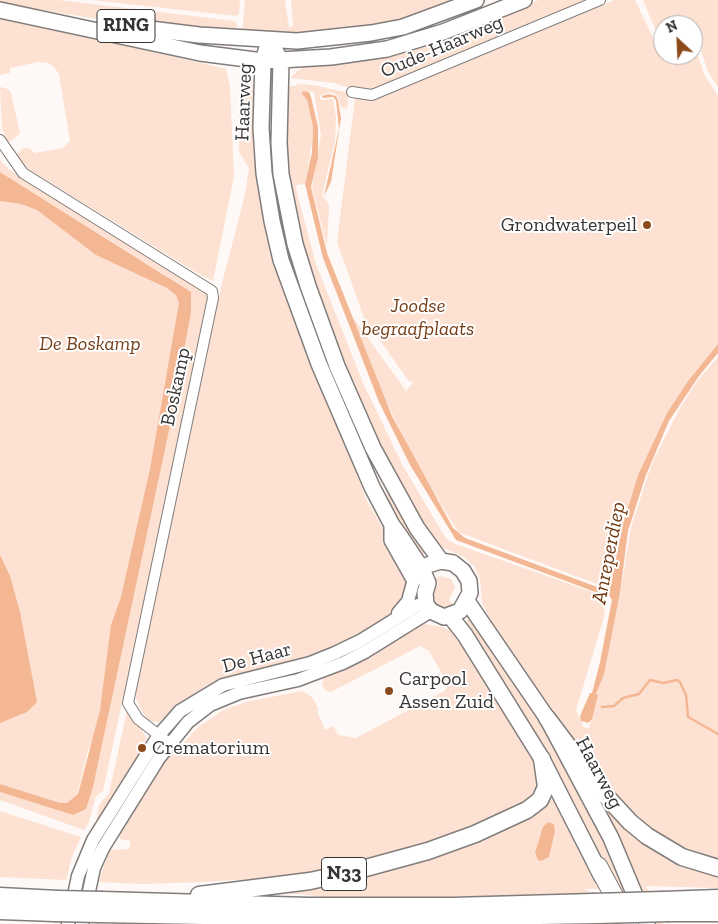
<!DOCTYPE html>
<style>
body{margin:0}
#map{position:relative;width:718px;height:924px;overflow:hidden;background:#fef9f6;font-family:"Zilla Slab",serif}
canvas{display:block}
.north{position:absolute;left:653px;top:15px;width:50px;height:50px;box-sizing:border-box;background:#fff;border:1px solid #afaead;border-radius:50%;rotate:335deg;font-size:14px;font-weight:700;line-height:20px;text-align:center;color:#363433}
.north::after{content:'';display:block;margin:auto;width:18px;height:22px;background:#8c491a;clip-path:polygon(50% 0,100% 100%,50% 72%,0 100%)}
</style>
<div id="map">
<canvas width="718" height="924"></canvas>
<div class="north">N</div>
</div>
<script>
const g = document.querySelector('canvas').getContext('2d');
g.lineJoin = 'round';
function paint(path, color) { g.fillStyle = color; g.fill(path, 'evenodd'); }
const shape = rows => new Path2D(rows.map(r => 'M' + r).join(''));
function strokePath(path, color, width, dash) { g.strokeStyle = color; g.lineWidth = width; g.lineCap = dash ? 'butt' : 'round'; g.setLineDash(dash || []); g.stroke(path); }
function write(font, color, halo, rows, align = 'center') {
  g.font = font + ' "Zilla Slab",serif'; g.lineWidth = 4; g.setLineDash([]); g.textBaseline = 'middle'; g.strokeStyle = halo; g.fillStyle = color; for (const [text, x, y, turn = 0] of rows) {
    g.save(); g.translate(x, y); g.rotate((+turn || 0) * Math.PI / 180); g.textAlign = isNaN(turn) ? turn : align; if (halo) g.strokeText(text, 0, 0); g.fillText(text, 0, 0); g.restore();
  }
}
paint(shape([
 [0,0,58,0,235,21,238,27,235,27,235,34,116,22,0,3],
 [91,0,240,0,239,14,236,16],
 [245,0,285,0,289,28,293,25,291,0,463,0,403,20,327,34,242,35],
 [539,0,592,0,375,91,353,89,334,83,290,78,297,71,305,66,349,61,471,28],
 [615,0,635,0,654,40,663,48,663,55,693,55,694,45,705,76,718,96,718,344,688,381,667,413,638,475,623,524,611,588,609,592,606,592,604,617,576,710,584,728,589,728,620,595,631,527,652,463,680,408,698,380,718,357,718,863,690,856,633,820,580,756,494,626,482,603,480,579,474,566,464,557,442,547,421,522,357,399,303,254,284,148,286,86,296,86,297,84,313,85,349,93,347,109,341,107,338,97,335,94,329,92,320,96,321,100,333,99,336,118,335,141,322,195,329,205,327,247,312,187,321,135,314,92,305,91,302,94,307,100,313,127,312,143,305,184,296,185,297,193,316,264,363,383,403,466,442,532,448,540,458,545,601,595,602,586,458,532,411,454,382,392,352,316,406,391,413,383,408,380,364,318,337,242,355,98,373,100],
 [643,0,718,0,718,87,708,72,698,41,693,37,693,25,663,25,663,41,654,26],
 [0,17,226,69,230,87,234,176,213,281,197,273,28,169,19,162,17,154,23,148,29,148,35,153,63,148,70,141,59,74,54,67,48,63,38,62,10,68,10,73,0,75],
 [253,85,261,193,357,475,367,501,408,571,406,596,394,611,360,634,335,646,292,661,220,678,186,699,159,723,148,720,144,715,136,699,136,691,222,283,245,195,249,168,239,152,239,90,243,91,244,88,239,89,239,86],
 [0,87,8,89,11,93,15,111,20,133,12,141,7,141,2,128],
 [0,160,10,170,28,182,210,293,103,791,96,796,88,824,84,830,0,800,0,792,73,815,93,787,170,426,188,324,107,670,96,731,88,750,74,808,0,784,0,201,21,204,37,210,73,237,168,277,0,172],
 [385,486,428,551,418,558,391,512],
 [440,576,451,579,455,587,449,600,454,606,446,609,434,604,431,599,434,589,439,584,435,578],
 [469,619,545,728,596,819,642,924,634,924,461,624],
 [425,624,442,627,451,631,474,660,535,765,539,785,535,795,521,806,451,836,333,869,272,878,202,882,143,884,99,882,109,850,129,849,131,841,120,839,119,833,172,747,179,748,197,728,223,710,246,702,302,691,312,697,319,710,317,711,325,730,333,726,338,735,356,738,446,690,447,686,440,684,445,681,444,677,429,651,420,646,331,692,325,690,322,684,324,677,379,651],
 [127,711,143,729,142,731,147,739,137,754,139,758,96,825,99,805,109,793],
 [583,769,613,811,718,871,718,888,646,886,662,924,654,924],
 [555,796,601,889,584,889,589,891,592,899,333,899,302,894,260,894,301,886,544,804],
 [548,822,554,824,555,829,549,857,545,859,535,855,545,826],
 [0,811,81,837,72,857,66,880,0,877]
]), '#fde1d2');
paint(shape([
 [303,91,309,92,311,97,318,127,318,157,311,187,327,253,392,416,453,528,465,538,600,588,598,593,456,540,410,465,379,402,323,258,305,184,312,152,313,127,307,100,302,94],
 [329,94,336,96,338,100,341,118,331,182,324,196,339,129,336,100,333,97,323,98,322,96],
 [0,172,191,292,191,312,170,426,93,787,86,809,73,815,0,792,0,784,60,803,67,803,78,794,100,710,111,625,121,597,150,469,179,303,176,295,167,288,96,255,37,210,21,204,0,201],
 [718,344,718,353,699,376,669,421,646,475,628,531,620,593,604,674,596,694,598,695,592,719,588,723,585,722,581,721,580,716,590,693,592,693,600,662,612,600,609,595,623,524,638,475,667,413,688,381],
 [0,555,10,576,20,612,37,702,27,712,0,723],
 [548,822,554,824,555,831,549,857,541,861,538,860,535,853,543,827]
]), '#f4b793');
strokePath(shape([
 [602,707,614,706,623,698,639,694,650,680,663,683,677,680,680,682,686,695,688,717,718,734]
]), '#f4b793', 2.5);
const minor = shape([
 [352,92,372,95,600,0],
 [0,140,23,173,212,291,213,298,128,703,138,719,169,743]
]);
const tertiary = shape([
 [398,613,408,601,414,579],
 [68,924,78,876,93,840,159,735,180,711,223,685,310,663,335,653,360,641,418,605],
 [82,924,94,868,103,848,159,758,188,722,210,705,239,693,298,680,343,663,365,652,431,611]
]);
const primary = shape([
 [0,10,200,53,263,61,331,57,387,49,443,32,524,0],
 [118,25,199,35,297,41,371,33,403,27,476,0],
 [269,41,263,61,261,128,264,173,272,221,281,260,319,364,372,487,392,525,400,536,422,569,428,583,425,593,426,604,431,611,444,617,460,611,470,593,469,581,463,571,453,563,441,561,428,565,422,569,414,579,392,540,392,525],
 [269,41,281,60,279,143,281,174,295,244,308,286,337,366,373,448,417,528,441,561],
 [467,601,547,718,611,838,647,924],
 [450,616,465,635,542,759,602,877]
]);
const trunk = shape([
 [547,718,605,795,630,822,647,836,682,857,718,868],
 [199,895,310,881,351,872,428,851,475,834,527,810,540,800,546,787,542,759],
 [0,896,58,899],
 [102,900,309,906,453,906,593,902],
 [663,900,718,898],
 [0,911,55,913],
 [669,913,718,913],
 [99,914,362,919,598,915]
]);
const motorway = shape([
 [598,866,629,924]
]);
strokePath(minor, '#817d7b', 12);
strokePath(tertiary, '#817d7b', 15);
strokePath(primary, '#817d7b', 18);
strokePath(trunk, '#817d7b', 19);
strokePath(motorway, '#817d7b', 20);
strokePath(minor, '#fff', 10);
strokePath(tertiary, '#fff', 12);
strokePath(primary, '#fff', 15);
strokePath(trunk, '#fff', 16);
strokePath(motorway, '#fff', 18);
const trunkBridge = shape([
 [58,899,102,900],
 [593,902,663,900],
 [55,913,99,914],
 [598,915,669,913]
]);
strokePath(trunkBridge, '#817d7b', 19, []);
strokePath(trunkBridge, '#fff', 16);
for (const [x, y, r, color] of [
 [647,225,5,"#8c491a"],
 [389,691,5,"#8c491a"],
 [142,748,5,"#8c491a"]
]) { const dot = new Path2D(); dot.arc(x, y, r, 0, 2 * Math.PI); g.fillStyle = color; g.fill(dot); strokePath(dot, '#fff', 2); }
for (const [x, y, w] of [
 [126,26,58],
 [344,874,45]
]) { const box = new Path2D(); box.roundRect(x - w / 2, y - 16.5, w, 33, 4); g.fillStyle = '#fff'; g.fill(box); strokePath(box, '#363433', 1); }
write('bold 19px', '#363433', null, [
 ["RING",126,26],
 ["N33",344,874]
]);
write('20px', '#363433', '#fff', [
 ["Oude-Haarweg",442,47,-23],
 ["Haarweg",244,102,-88],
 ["Boskamp",176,387,-78],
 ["De Haar",257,658,-15],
 ["Haarweg",599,773,62]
]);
write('20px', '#363433', '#fff', [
 ["Grondwaterpeil",637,225,"right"],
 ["Carpool",399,679],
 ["Assen Zuid",399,702],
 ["Crematorium",152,748]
], 'left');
write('italic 20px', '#753d17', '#fff', [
 ["Joodse",418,306],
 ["begraafplaats",418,329],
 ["De Boskamp",90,344]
]);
write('italic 21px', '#703912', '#fff', [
 ["Anreperdiep",609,553,-79]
]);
</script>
